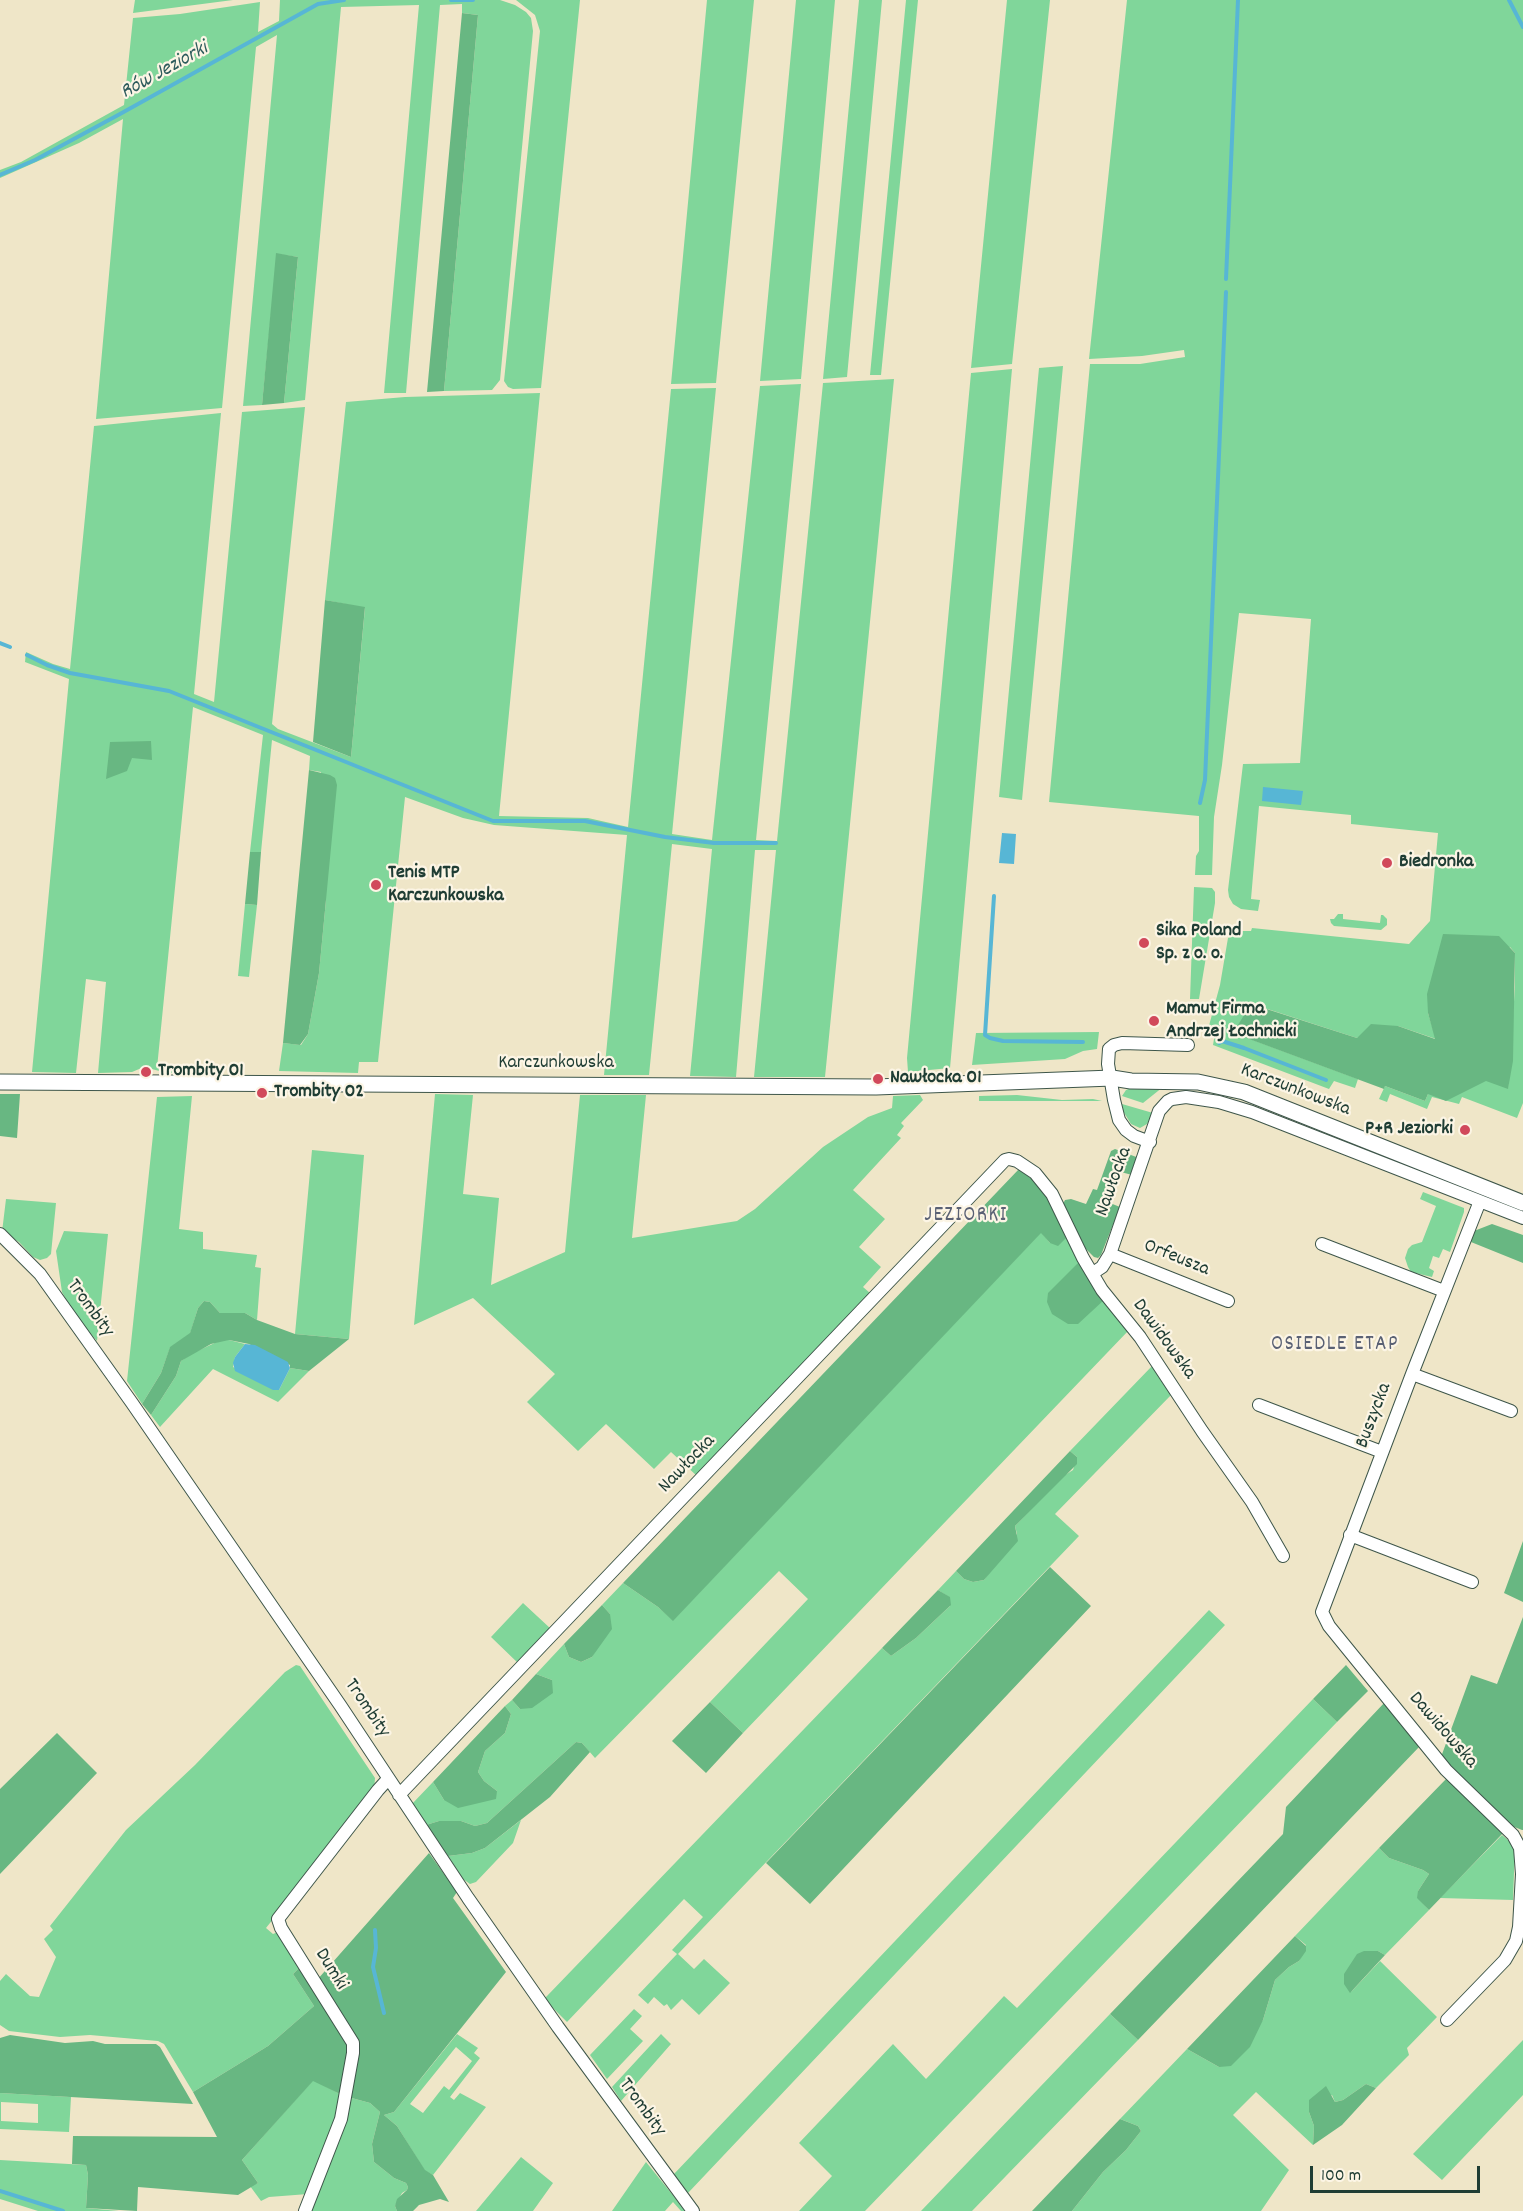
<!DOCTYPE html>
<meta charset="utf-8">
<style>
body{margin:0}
#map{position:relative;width:1523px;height:2211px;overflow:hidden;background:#efe6c8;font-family:Dekko,sans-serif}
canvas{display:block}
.scale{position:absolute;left:1310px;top:2166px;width:170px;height:27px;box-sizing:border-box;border:3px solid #1f3d34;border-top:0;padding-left:8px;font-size:18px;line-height:21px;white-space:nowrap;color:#1f3d34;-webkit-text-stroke:4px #fcf5e5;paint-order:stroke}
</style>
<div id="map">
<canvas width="1523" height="2211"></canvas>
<div class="scale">100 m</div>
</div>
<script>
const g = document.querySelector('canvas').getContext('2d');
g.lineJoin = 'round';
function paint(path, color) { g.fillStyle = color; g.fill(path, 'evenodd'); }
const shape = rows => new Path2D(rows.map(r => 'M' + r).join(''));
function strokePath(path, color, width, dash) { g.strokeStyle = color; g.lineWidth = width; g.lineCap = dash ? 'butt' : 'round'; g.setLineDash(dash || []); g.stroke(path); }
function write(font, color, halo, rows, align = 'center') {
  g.font = font + ' Dekko,sans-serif'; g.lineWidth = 4.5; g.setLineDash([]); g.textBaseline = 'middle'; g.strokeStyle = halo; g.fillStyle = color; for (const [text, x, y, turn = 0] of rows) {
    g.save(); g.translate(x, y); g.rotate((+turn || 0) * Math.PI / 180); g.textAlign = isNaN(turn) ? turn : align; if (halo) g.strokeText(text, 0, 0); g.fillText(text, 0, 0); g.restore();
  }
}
paint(shape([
 [135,0,233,0,133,13],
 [280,0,500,0,515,5,526,12,531,18,533,31,500,380,492,390,444,391,478,15,462,13,462,4,440,5,406,393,384,393,419,5,341,7,305,400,284,403,298,257,277,254,262,405,243,406,277,35,256,47,222,408,96,419,123,119,79,143,0,178,0,170,21,162,124,105,133,18,180,14,260,2,258,32,279,21],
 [516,0,580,0,541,388,513,389,508,387,504,381,540,31,535,15],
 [707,0,754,0,716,383,671,384],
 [796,0,835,0,801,379,760,381],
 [859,0,882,0,847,377,823,379],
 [906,0,918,0,881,375,870,375],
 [1007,0,1050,0,1012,364,971,368],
 [1127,0,1523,0,1523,1103,1517,1118,1462,1097,1459,1104,1432,1097,1427,1109,1390,1094,1387,1102,1379,1099,1385,1086,1425,1101,1428,1094,1487,1080,1508,1088,1515,987,1515,953,1510,947,1428,1013,1436,1039,1398,1026,1357,1038,1252,1004,1234,1033,1358,1079,1355,1088,1334,1081,1329,1089,1213,1045,1215,1033,1207,1033,1220,985,1228,938,1237,931,1251,931,1252,928,1409,944,1430,921,1438,833,1351,824,1351,815,1259,806,1251,899,1260,900,1258,911,1241,909,1233,904,1229,897,1228,890,1243,764,1300,763,1311,619,1239,613,1222,765,1214,817,1212,875,1195,875,1196,856,1199,851,1199,816,1049,802,1090,364,1140,364,1185,357,1184,350,1142,356,1089,359],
 [1063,366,1022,800,999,797,1039,368],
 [1012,369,950,1068,908,1072,907,1058,971,373],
 [894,379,825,1077,754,1077,776,850,755,850,736,1077,690,1076,712,849,672,844,649,1075,604,1075,627,835,494,825,463,818,405,797,378,1062,359,1062,358,1073,279,1071,283,1043,301,1045,308,1034,319,973,326,900,321,772,309,770,310,756,272,740,261,852,250,852,263,735,193,707,157,1068,219,1070,218,1073,167,1073,144,1067,132,1072,98,1073,106,982,86,979,76,1073,32,1072,69,679,25,662,26,652,53,664,70,669,94,426,221,413,194,694,214,702,242,412,305,407,272,724,278,729,351,757,365,608,325,600,346,402,405,397,540,393,499,816,588,818,628,827,671,389,716,388,672,834,712,840,760,386,801,384,756,840,777,841,823,383],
 [1194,887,1212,888,1215,892,1215,903,1199,999,1190,999],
 [245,904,257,905,249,977,238,976],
 [1343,914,1343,919,1380,923,1381,915,1383,915,1387,919,1387,925,1381,930,1334,926,1331,923,1330,919,1334,919,1338,914],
 [1099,1032,1097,1049,1083,1051,1065,1059,972,1065,976,1033],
 [1163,1087,1143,1103,1122,1096,1126,1090,1131,1088],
 [435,1094,473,1095,463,1194,499,1198,491,1285,565,1252,580,1095,646,1095,632,1238,737,1221,755,1209,823,1147,868,1117,892,1108,893,1096,920,1095,923,1100,901,1123,904,1126,897,1135,901,1138,853,1190,885,1219,859,1247,881,1267,863,1287,870,1293,697,1476,671,1452,654,1469,606,1424,578,1451,527,1402,555,1374,473,1298,414,1325],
 [1017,1095,1062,1100,1093,1099,1102,1101,979,1101,979,1096],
 [192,1096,179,1229,203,1232,203,1249,257,1255,255,1267,261,1268,257,1320,245,1313,220,1313,210,1302,204,1301,198,1308,190,1334,170,1348,161,1373,142,1404,127,1381,157,1097],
 [1122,1104,1153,1113,1147,1124,1140,1128,1131,1124,1123,1111],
 [312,1150,364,1155,349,1339,295,1334],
 [1423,1192,1464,1208,1464,1212,1450,1252,1443,1249,1439,1258,1433,1256,1429,1268,1434,1271,1432,1277,1411,1272,1408,1267,1405,1258,1408,1249,1412,1245,1422,1242,1436,1206,1420,1199],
 [6,1199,56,1203,51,1254,47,1258,40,1260,33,1257,19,1242,2,1232],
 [64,1231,108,1234,97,1341,75,1316,62,1292,56,1251],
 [1041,1232,1050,1243,1067,1237,1104,1300,1129,1330,743,1733,710,1702,808,1599,779,1571,595,1758,582,1743,576,1742,487,1823,475,1826,461,1821,439,1821,426,1825,411,1805,433,1782,444,1800,497,1791,484,1781,478,1772,485,1751,505,1733,511,1714,505,1706,512,1700,520,1709,552,1680,536,1674,564,1644,569,1657,581,1662,592,1657,610,1614,602,1605,623,1583,658,1607,673,1620],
 [221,1340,229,1340,245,1344,235,1357,233,1367,279,1390,290,1368,309,1371,278,1402,213,1369,160,1427,151,1415,176,1376,181,1361,191,1354],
 [1153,1365,1173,1393,1055,1514,1079,1536,678,1954,694,1969,704,1959,730,1983,699,2015,682,1999,671,2010,667,2004,664,2006,654,1997,648,2004,638,1995,677,1954,672,1950,703,1917,684,1899,567,2022,544,1999,547,1996,882,1648,891,1656,916,1638,950,1606,949,1597,938,1590,956,1571,964,1579,973,1582,984,1580,1017,1534,1015,1526,1062,1477,1073,1470,1077,1457,1070,1451],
 [523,1603,551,1629,520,1665,491,1637],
 [1209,1610,1225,1625,688,2193,674,2174],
 [296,1665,300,1666,375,1778,374,1792,266,1928,273,1934,278,1932,300,1967,293,1974,314,2006,268,2046,193,2092,164,2044,158,2041,90,2035,60,2037,9,2031,0,2025,0,1981,6,1974,30,1996,39,1997,56,1957,44,1939,53,1930,50,1926,126,1830,195,1765,285,1672],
 [1313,1699,1337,1722,865,2211,799,2211,832,2176,799,2143,893,2044,926,2079,1004,1996,1017,2008],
 [521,1820,513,1843,476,1882,470,1884,463,1879,448,1856,472,1853,485,1848],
 [1502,1835,1515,1846,1513,1900,1440,1898],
 [1379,1848,1389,1858,1423,1870,1429,1874,1418,1891,1418,1898,1429,1910,1385,1955,1378,1951,1351,1992,1380,1961,1437,2017,1407,2048,1409,2055,1376,2088,1366,2084,1343,2100,1335,2102,1332,2095,1309,2112,1314,2126,1313,2145,1256,2092,1233,2115,1289,2170,1261,2211,1072,2211,1103,2172,1126,2150,1141,2131,1138,2126,1120,2119,1187,2049,1219,2067,1263,2020,1275,1980,1289,1967,1299,1961,1306,1945,1295,1936],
 [634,2009,642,2016,630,2029,643,2041,607,2079,590,2055],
 [1110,2014,1138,2040,972,2211,921,2211],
 [457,2034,478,2048,474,2053,480,2058,450,2097,454,2100,460,2093,486,2107,433,2175,425,2171,397,2126,384,2115,394,2112],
 [456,2047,472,2061,449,2090,444,2086,423,2113,410,2104],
 [661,2034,671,2044,621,2101,612,2087],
 [1523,2040,1523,2095,1442,2180,1413,2154],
 [313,2080,342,2095,337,2121,308,2194,269,2197,261,2201,250,2186,258,2183,242,2160],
 [0,2093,71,2097,69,2132,0,2129],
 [1,2102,38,2104,38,2123,1,2121],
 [348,2097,370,2103,380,2112,372,2144,374,2162,394,2178,406,2183,408,2187,407,2190,402,2193,395,2206,397,2211,309,2211],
 [521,2157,553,2183,533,2211,476,2211],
 [0,2160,86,2165,88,2175,86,2208,119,2211,38,2211,0,2199],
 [646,2162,676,2199,685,2211,681,2211,673,2202,665,2211,612,2211]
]), '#80d69a');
paint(shape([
 [462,13,478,15,444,391,427,392],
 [276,253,298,257,284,403,262,405],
 [325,600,365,607,351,757,313,742],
 [151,741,152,760,132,758,127,771,106,779,110,742],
 [309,770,330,775,335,778,337,785,319,973,308,1034,300,1045,283,1043],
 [250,852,261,852,257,905,245,904],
 [1443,934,1499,936,1515,953,1513,1061,1508,1089,1486,1081,1446,1101,1428,1094,1425,1101,1385,1086,1384,1089,1233,1033,1251,1004,1357,1038,1371,1024,1398,1026,1435,1039,1428,1013,1427,994],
 [0,1094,20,1094,17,1138,0,1136],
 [1115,1149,1139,1158,1132,1175,1121,1172,1110,1203,1120,1207,1101,1255,1098,1258,1094,1257,1085,1248,1063,1204,1065,1200,1071,1199,1086,1204,1093,1189,1097,1190,1111,1151],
 [1019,1169,1033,1180,1042,1190,1058,1215,1067,1237,1058,1246,1050,1243,1041,1233,673,1621,658,1607,623,1583],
 [1492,1224,1523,1235,1523,1263,1471,1242,1474,1231],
 [1080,1261,1104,1300,1078,1324,1068,1324,1052,1314,1047,1302,1048,1293],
 [204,1301,210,1302,220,1313,245,1313,257,1320,295,1334,349,1339,309,1371,290,1368,290,1365,249,1344,229,1340,211,1344,181,1361,176,1376,151,1415,142,1404,161,1373,170,1347,190,1333,198,1308],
 [1070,1451,1077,1457,1077,1464,1015,1526,1018,1541,984,1580,973,1582,964,1579,956,1571],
 [1523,1541,1523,1602,1504,1593],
 [1050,1567,1091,1606,810,1904,766,1863],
 [938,1590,950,1597,951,1605,916,1638,891,1656,882,1648],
 [602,1605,610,1614,612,1629,592,1657,581,1662,569,1657,564,1644],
 [1523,1617,1523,1830,1522,1830,1512,1826,1441,1757,1471,1675,1497,1684],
 [1346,1665,1368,1691,1337,1722,1313,1699],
 [536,1674,552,1680,553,1693,532,1708,520,1709,512,1700],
 [710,1702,743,1733,706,1773,672,1741],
 [1385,1702,1420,1746,1138,2040,1110,2014,1283,1834,1286,1807],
 [505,1706,511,1714,505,1733,485,1751,478,1772,484,1781,497,1791,496,1799,458,1808,444,1800,433,1782],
 [57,1733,97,1773,0,1874,0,1789],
 [576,1742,582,1743,590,1752,550,1797,485,1848,472,1853,448,1856,426,1825,439,1821,461,1821,475,1826,487,1823],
 [1447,1778,1479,1811,1504,1832,1429,1910,1417,1898,1418,1891,1429,1874,1423,1870,1389,1858,1379,1848],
 [429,1853,457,1892,453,1898,506,1972,394,2112,384,2115,397,2126,425,2170,433,2175,449,2202,440,2199,419,2205,413,2211,397,2211,395,2206,397,2199,407,2190,408,2187,406,2183,394,2178,374,2162,372,2144,380,2112,370,2103,348,2097,356,2057,317,1980],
 [1295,1936,1306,1946,1306,1951,1299,1961,1289,1967,1275,1980,1263,2020,1250,2047,1231,2066,1219,2067,1187,2049],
 [1364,1951,1378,1951,1385,1955,1350,1993,1344,1984,1344,1974,1357,1954],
 [300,1967,348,2046,342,2095,313,2081,242,2160,258,2183,238,2195,138,2187,137,2211,86,2208,88,2175,86,2165,72,2164,73,2136,217,2137,193,2092,268,2046,314,2006,293,1974],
 [10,2035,65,2043,93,2041,105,2044,156,2044,160,2047,193,2104,0,2093,0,2038],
 [1366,2084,1376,2088,1342,2125,1313,2145,1314,2126,1309,2112,1309,2100,1326,2086,1335,2102,1343,2100],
 [1120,2119,1138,2126,1141,2131,1126,2150,1103,2172,1072,2211,1032,2211]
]), '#68b782');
paint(shape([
 [1263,787,1303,791,1301,805,1262,801],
 [1002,833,1016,834,1014,864,999,863],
 [245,1344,255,1345,288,1362,290,1368,279,1390,273,1390,235,1371,233,1363,235,1357]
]), '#57b6d5');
strokePath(shape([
 [451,0,473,0],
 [1509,0,1523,27],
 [0,175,35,160,120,114,318,4,344,0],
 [1226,279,1238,0],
 [0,643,10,647],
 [27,655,47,665,70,673,169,691,493,821,585,821,665,837,714,843,776,843],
 [1200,803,1205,780,1226,292],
 [994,896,985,1035,990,1038,1003,1041,1083,1042],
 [1219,1043,1222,1041,1244,1048,1326,1080],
 [375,1930,376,1948,373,1967,384,2013],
 [0,2191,63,2211]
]), '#57b6d5', 4);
const minor = shape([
 [1150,1142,1134,1136,1126,1130,1119,1120,1114,1100,1108,1064,1109,1049,1114,1045,1122,1043,1188,1045],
 [0,1234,40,1274,132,1403,340,1705,468,1898,558,2027,693,2211],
 [1322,1244,1444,1291],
 [1110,1254,1228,1301],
 [1093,1273,1102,1267,1110,1254,1159,1111,1168,1101,1172,1099,1186,1097,1219,1102,1252,1112,1523,1218],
 [1412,1374,1511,1411],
 [1259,1405,1382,1452],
 [1350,1535,1472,1582],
 [399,1795,1005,1160,1009,1159,1017,1161,1035,1173,1052,1194,1083,1258,1102,1290,1140,1337,1202,1431,1252,1502,1283,1556],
 [1447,2020,1505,1960,1516,1941,1519,1927,1522,1874,1520,1848,1513,1835,1446,1770,1329,1626,1322,1612,1412,1374,1480,1201],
 [305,2211,341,2119,353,2053,353,2043,281,1928,278,1919,378,1790,388,1779]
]);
const tertiary = shape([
 [0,1082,876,1087,1112,1078,1131,1081,1198,1082,1244,1092,1523,1203]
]);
strokePath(minor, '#3e564a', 14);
strokePath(tertiary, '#3e564a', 17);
strokePath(minor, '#fff', 12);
strokePath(tertiary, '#fff', 15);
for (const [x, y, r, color] of [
 [1387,863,6,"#d1495b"],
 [376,885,6,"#d1495b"],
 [1144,943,6,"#d1495b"],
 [1154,1021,6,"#d1495b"],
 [146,1072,6,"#d1495b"],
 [878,1079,6,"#d1495b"],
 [262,1093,6,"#d1495b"],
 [1465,1130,6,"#d1495b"]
]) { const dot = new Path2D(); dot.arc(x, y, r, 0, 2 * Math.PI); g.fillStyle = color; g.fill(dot); strokePath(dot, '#fcf5e5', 2); }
write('bold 20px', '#1f3d34', '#fcf5e5', [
 ["Biedronka",1399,863],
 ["Tenis MTP",388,874],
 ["Karczunkowska",388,897],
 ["Sika Poland",1156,932],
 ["Sp. z o. o.",1156,955],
 ["Mamut Firma",1166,1010],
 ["Andrzej Łochnicki",1166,1033],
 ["Trombity 01",158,1072],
 ["Nawłocka 01",890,1079],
 ["Trombity 02",274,1093],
 ["P+R Jeziorki",1453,1130,"right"]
], 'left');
write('20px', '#1f3d34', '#fcf5e5', [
 ["Karczunkowska",556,1064],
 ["Karczunkowska",1295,1091,21],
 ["Nawłocka",1115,1182,-70],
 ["Orfeusza",1176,1259,22],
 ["Trombity",89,1309,54],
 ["Dawidowska",1163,1340,54],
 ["Buszycka",1375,1416,-69],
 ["Nawłocka",688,1465,-46],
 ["Trombity",366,1709,56],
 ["Dawidowska",1442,1731,49],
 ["Dumki",330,1970,58],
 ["Trombity",641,2108,54]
]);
write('italic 21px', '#2d5b5c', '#fcf5e5', [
 ["Rów Jeziorki",165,72,-29]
]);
g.letterSpacing = '1.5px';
write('21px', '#5a6174', '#fcf5e5', [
 ["JEZIORKI",966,1217],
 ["OSIEDLE ETAP",1335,1346]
]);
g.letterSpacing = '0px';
</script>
